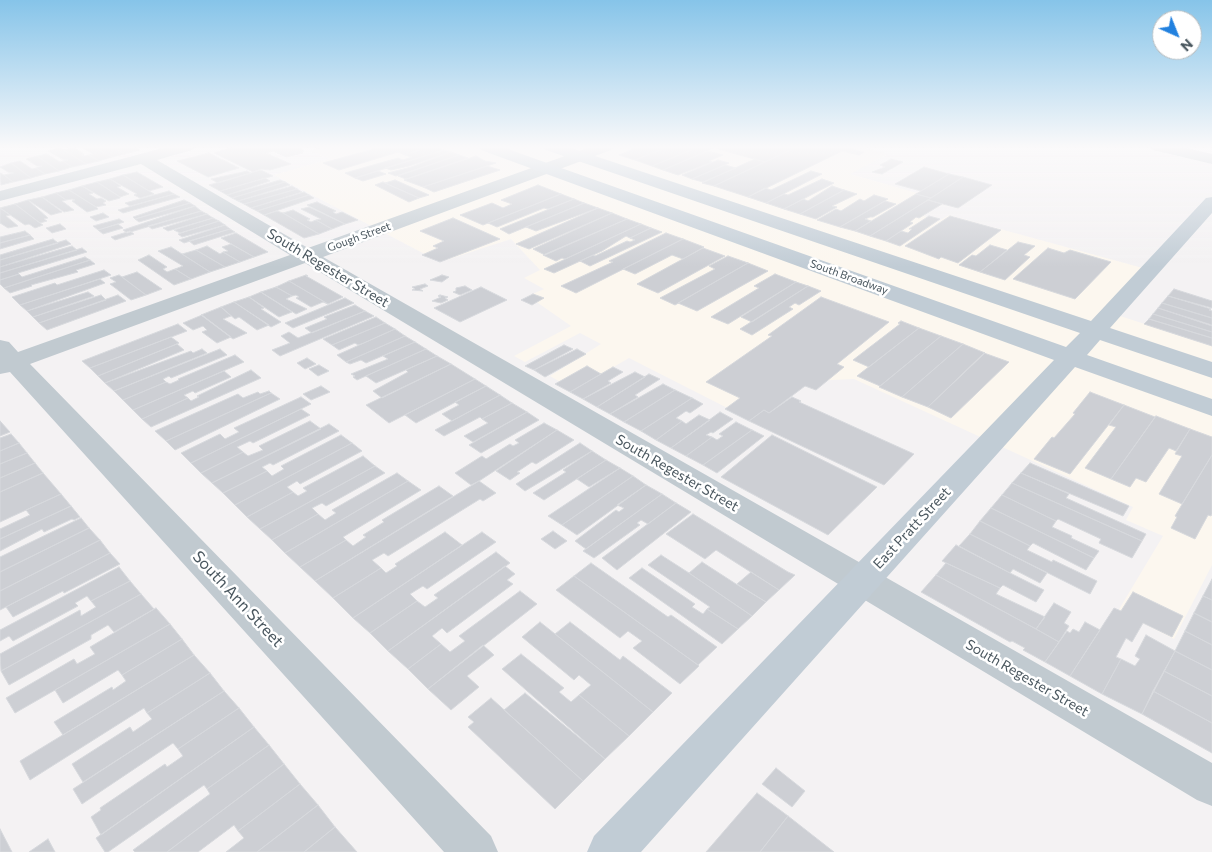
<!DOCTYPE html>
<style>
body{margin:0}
#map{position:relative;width:1212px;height:852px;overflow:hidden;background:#f4f2f3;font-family:Commissioner,sans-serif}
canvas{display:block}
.north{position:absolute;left:1152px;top:10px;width:50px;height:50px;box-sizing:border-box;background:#fff;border:1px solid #b7bcbf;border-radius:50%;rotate:136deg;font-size:14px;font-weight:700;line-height:20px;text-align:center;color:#4a575f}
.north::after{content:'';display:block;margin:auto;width:18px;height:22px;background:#2281df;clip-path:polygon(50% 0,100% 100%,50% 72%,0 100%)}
</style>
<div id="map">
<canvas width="1212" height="852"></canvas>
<div class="north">N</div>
</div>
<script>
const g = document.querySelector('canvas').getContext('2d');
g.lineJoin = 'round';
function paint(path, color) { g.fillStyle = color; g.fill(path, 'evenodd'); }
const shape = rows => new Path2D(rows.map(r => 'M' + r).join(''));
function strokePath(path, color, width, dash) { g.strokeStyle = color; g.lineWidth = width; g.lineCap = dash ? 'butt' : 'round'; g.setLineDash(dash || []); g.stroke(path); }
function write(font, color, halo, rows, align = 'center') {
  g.font = font + ' Commissioner,sans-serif'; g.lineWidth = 5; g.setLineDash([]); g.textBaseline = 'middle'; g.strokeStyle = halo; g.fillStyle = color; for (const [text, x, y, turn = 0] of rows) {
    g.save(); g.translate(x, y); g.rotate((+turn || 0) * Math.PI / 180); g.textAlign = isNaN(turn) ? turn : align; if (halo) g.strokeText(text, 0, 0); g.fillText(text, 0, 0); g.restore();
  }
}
paint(shape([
 [323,147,717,147,765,162,797,147,862,147,888,154,850,174,917,193,930,185,944,189,924,216,939,221,949,215,1150,270,1111,313,1212,346,1212,565,1174,639,1118,611,1163,536,1126,520,1133,507,854,379,811,381,751,420,629,358,574,390,550,376,601,344,580,333,525,362,514,356,571,326,528,296,544,289,524,278,540,270,511,239,440,262,274,175,330,159,310,151]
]), '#fcf7ef');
const building = shape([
 [82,147,94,147,112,157,99,161,89,155,93,154,82,147],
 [94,147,115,149,125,154,112,157,94,147],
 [112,147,134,147,140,150,125,154,112,147],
 [234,147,307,147,300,149,304,151,300,152,303,153,286,157,273,151,266,153,291,164,270,170,261,169,253,172,214,153,234,147],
 [381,147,428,147,405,155,398,152,339,170,323,163,381,147],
 [428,147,444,150,355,178,345,173,398,158,403,160,412,157,405,155,428,147],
 [638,147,668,147,635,160,619,155,638,147],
 [668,147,699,147,652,166,635,160,668,147],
 [699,147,716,147,663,170,652,166,699,147],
 [722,147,797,147,765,162,718,149,722,147],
 [797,147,845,147,864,152,859,155,842,151,748,197,714,186,797,147],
 [60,148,64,150,86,164,72,167,63,161,68,160,62,159,48,151,60,148],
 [74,148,84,154,82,155,84,156,89,155,99,161,86,164,64,150,74,148],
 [444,150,451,152,409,166,391,170,385,168,444,150],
 [708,151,723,155,709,161,712,162,678,175,663,170,708,151],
 [451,152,459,155,396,176,388,173,411,167,451,152],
 [209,153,239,168,208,177,177,161,209,153],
 [47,154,60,162,63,161,72,167,59,171,37,156,47,154],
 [459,155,468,158,406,179,398,176,459,155],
 [37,156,59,171,45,174,36,168,42,166,37,166,26,159,37,156],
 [476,156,485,161,496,163,423,187,404,180,476,156],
 [755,159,765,162,714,186,702,183,755,159],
 [891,159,903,162,882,174,872,172,885,167,880,165,891,159],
 [718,160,729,163,692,179,682,175,718,160],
 [20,161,32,169,36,168,45,174,31,178,11,163,20,161],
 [11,163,31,178,13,182,4,175,14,173,8,172,0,167,11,163],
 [725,165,736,168,703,182,692,179,725,165],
 [487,166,500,170,434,192,423,187,487,166],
 [924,167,949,174,921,191,895,184,924,167],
 [261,170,273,176,220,191,209,185,261,170],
 [247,171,251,173,218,183,211,179,247,171],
 [378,171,386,174,363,181,355,178,378,171],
 [811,171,822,174,766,203,748,197,765,188,771,190,811,171],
 [137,172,163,187,149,191,123,175,137,172],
 [0,173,4,175,13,182,1,185,0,173],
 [949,174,963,177,931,198,916,194,949,174],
 [123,175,149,191,154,194,140,198,134,195,137,194,110,179,123,175],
 [963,177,992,185,958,208,928,200,963,177],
 [265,178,270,181,227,195,220,191,265,178],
 [110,179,121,186,117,187,129,194,120,197,97,182,110,179],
 [822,179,834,183,784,209,766,203,784,194,788,195,822,179],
 [280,180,285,182,232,198,227,195,280,180],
 [395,180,429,195,419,198,385,183,395,180],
 [97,182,120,197,120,198,109,201,82,186,97,182],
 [285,182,290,185,238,201,232,198,285,182],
 [383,182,385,183,419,198,409,202,375,185,383,182],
 [538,185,561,194,483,225,460,215,492,203,503,208,512,204,501,200,538,185],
 [82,186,93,193,89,194,97,199,101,198,106,201,103,203,106,205,96,207,69,190,82,186],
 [292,186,297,189,244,204,238,201,292,186],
 [832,186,844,190,800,214,784,209,803,199,808,201,832,186],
 [297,189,302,192,251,208,244,204,297,189],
 [69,190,96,207,98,209,87,212,72,201,75,200,72,199,66,200,56,193,69,190],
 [844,190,857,194,832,206,837,207,816,219,800,214,844,190],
 [169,191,174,194,130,206,125,203,169,191],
 [304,192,309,195,257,211,251,208,304,192],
 [56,193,66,200,62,201,74,210,64,212,42,197,56,193],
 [174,194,180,197,123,213,118,210,174,194],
 [561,194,574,199,548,209,544,208,497,227,488,223,561,194],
 [916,194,931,198,870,236,855,231,916,194],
 [309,195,314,198,264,215,257,211,309,195],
 [874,195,888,199,840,227,817,220,836,209,841,211,860,199,864,201,874,195],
 [42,197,62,212,51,215,28,200,42,197],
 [574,199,584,203,509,234,500,229,574,199],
 [28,200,48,218,44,219,47,221,40,223,15,204,28,200],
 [184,200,190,203,135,219,133,217,184,200],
 [928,200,942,204,919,218,916,217,910,222,913,223,886,241,870,236,928,200],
 [885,201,896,204,873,217,870,217,865,219,871,221,855,231,840,227,885,201],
 [317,202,336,211,333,212,336,214,342,212,358,220,345,224,307,205,317,202],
 [190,203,195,206,139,222,135,219,190,203],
 [584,203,598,208,536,231,526,227,584,203],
 [15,204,40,223,43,225,35,228,29,224,25,225,0,208,15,204],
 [195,206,201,211,127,233,123,230,195,206],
 [309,207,345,224,332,229,316,220,321,219,301,209,309,207],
 [0,208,10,215,6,216,18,226,8,228,0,223,0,208],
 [598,208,612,213,529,249,516,244,598,208],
 [293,210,310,219,307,220,311,222,316,220,332,229,319,234,283,213,293,210],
 [201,211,207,214,152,229,148,226,201,211],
 [277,211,283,213,319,234,304,238,264,215,277,211],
 [103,213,109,217,96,221,90,217,103,213],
 [612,213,627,219,545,255,533,249,612,213],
 [207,214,213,218,168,231,163,228,207,214],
 [929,216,940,219,900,246,886,241,901,231,908,233,912,229,909,229,929,216],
 [950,216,1001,230,958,263,941,257,939,259,905,246,950,216],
 [213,218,219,221,180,233,174,230,213,218],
 [453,218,500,239,440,262,422,255,438,248,433,246,444,241,420,231,453,218],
 [119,219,124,222,98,230,93,226,119,219],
 [627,219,641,224,565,259,562,258,556,261,543,255,627,219],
 [219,221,225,225,182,237,178,234,219,221],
 [60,224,66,229,52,233,46,228,60,224],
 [118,224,123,228,103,234,98,230,118,224],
 [641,224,651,228,630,238,626,236,602,251,554,273,544,269,641,224],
 [225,225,230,229,184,243,179,240,225,225],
 [651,228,662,232,590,266,580,261,593,255,595,256,627,241,630,242,635,240,630,238,651,228],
 [230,229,235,232,194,245,189,241,230,229],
 [25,231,30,235,0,243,0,237,25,231],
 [130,231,134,234,115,240,111,237,130,231],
 [236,233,268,252,254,257,221,238,236,233],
 [666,233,683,239,576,293,561,286,613,262,609,261,666,233],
 [30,235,34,239,0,249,0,243,30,235],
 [53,239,58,243,0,260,0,255,53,239],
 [683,239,704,247,683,259,672,255,635,274,623,269,683,239],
 [66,240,71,244,0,267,0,260,66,240],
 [1018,242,1035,246,1024,255,1030,257,1005,280,980,272,1018,242],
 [231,244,254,257,240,262,223,252,228,251,222,247,231,244],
 [990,245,1007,250,980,272,959,265,972,255,976,256,990,245],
 [72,246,77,250,0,273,0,267,72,246],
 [207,246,220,254,223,252,240,262,225,267,196,250,207,246],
 [171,247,182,254,210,272,191,279,175,269,183,266,158,251,171,247],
 [82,248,87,252,18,273,19,274,0,280,0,273,82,248],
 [703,248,725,256,658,293,637,284,703,248],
 [1048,248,1064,253,1070,250,1111,262,1075,299,1013,279,1048,248],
 [196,250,225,267,210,272,182,254,196,250],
 [149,255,167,267,163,269,167,272,175,269,191,279,174,285,138,260,149,255],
 [728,256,748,263,675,305,660,298,715,269,709,266,728,256],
 [85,257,90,260,4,288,0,284,0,280,19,274,22,277,85,257],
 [90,260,95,264,76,270,78,272,31,285,32,286,10,293,4,288,90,260],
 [748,263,768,271,697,311,678,303,748,263],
 [104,270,111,275,20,305,12,297,55,283,57,285,104,270],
 [137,272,162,289,146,295,122,277,137,272],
 [775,274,796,282,728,324,711,317,759,288,754,286,775,274],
 [119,275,122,277,146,295,131,300,110,284,116,282,110,278,119,275],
 [306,275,308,276,306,276,343,297,328,304,289,281,306,275],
 [442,275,449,277,442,282,430,280,442,275],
 [100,279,105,283,27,311,20,305,100,279],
 [289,281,328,304,323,302,311,307,296,298,299,297,296,295,292,296,276,287,289,281],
 [796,282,808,286,752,322,741,317,796,282],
 [425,284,428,286,420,289,423,291,412,290,415,289,412,287,425,284],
 [465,286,472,290,460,295,453,292,456,291,456,288,465,286],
 [808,286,821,291,799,305,795,303,789,307,793,309,752,335,740,329,808,286],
 [276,287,292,296,286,299,307,309,296,314,261,292,276,287],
 [481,287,507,300,460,322,434,308,481,287],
 [1174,289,1212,301,1212,308,1168,296,1174,289],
 [88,292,94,296,33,317,27,311,88,292],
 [261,292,262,293,292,312,279,317,249,297,261,292],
 [533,294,544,298,532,305,521,300,533,294],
 [101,295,106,300,39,323,33,317,101,295],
 [118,295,126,301,47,330,39,323,118,295],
 [440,295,448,297,445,298,448,300,441,303,432,301,441,297,438,296,440,295],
 [1168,296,1211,309,1209,310,1212,311,1212,318,1162,303,1168,296],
 [249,297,264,308,261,309,281,322,271,327,234,302,249,297],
 [821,297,889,322,837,364,844,367,816,390,805,386,769,413,764,410,749,421,725,409,740,398,706,382,772,336,768,335,821,297],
 [345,298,354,303,293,328,285,323,345,298],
 [234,302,269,325,257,330,239,317,235,319,221,307,234,302],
 [1162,303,1212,318,1212,325,1158,308,1162,303],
 [355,305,365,311,312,333,305,328,327,319,324,317,355,305],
 [221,307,231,316,223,319,247,333,233,339,201,315,221,307],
 [1158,308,1212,326,1212,332,1153,314,1158,308],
 [365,311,374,316,280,356,272,350,290,343,281,336,289,332,298,338,365,311],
 [1153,314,1212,332,1212,338,1149,319,1153,314],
 [202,315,231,337,217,343,202,332,207,330,203,326,193,330,183,323,202,315],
 [376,317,385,323,332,345,323,339,376,317],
 [1149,319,1212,338,1212,346,1144,324,1149,319],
 [901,321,919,328,869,367,853,360,900,324,898,323,901,321],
 [385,323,395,329,364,343,358,345,355,343,339,350,332,345,385,323],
 [178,324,187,331,90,368,82,361,178,324],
 [919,328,941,336,880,386,857,376,919,328],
 [395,329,405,336,346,362,337,355,395,329],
 [405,336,415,342,366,363,361,360,350,364,346,362,405,336],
 [941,336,963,344,902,397,879,387,941,336],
 [171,337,179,343,98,376,90,368,171,337],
 [415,342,426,349,357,380,353,377,355,376,351,374,388,359,383,356,415,342],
 [177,344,184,350,105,383,98,376,177,344],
 [963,344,985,353,928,407,902,397,963,344],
 [564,345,573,349,534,370,525,366,564,345],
 [202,349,207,353,114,391,105,383,191,351,193,353,202,349],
 [220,349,227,355,171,378,169,376,163,379,166,382,123,400,114,391,220,349],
 [426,349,437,356,376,383,366,376,426,349],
 [577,349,586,354,545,377,534,370,577,349],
 [984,353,1009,362,951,418,928,407,984,353],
 [235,355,244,362,133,410,123,400,166,382,170,384,179,380,178,379,235,355],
 [437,356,451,364,382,398,373,391,408,372,406,370,437,356],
 [307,358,316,364,305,369,297,363,307,358],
 [451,364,475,379,389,423,366,405,451,364],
 [319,365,329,371,318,376,309,369,319,365],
 [587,366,601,374,570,392,555,384,587,366],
 [613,367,623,372,608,381,611,383,583,399,570,392,613,367],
 [251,370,261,378,151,427,142,419,188,398,191,401,199,397,197,396,251,370],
 [224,371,231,377,195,393,193,391,184,395,188,398,142,419,133,410,224,371],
 [635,372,645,377,597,407,583,399,635,372],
 [649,374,660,379,635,395,638,397,610,414,597,407,649,374],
 [475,379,486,386,416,423,405,415,475,379],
 [663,384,675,390,624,422,610,414,663,384],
 [321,386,330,392,311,400,303,394,321,386],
 [486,386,500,395,452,421,442,414,459,405,455,402,486,386],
 [675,390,692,398,641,431,624,422,675,390],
 [269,391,271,393,166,441,155,431,238,394,243,398,258,392,260,394,269,391],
 [1090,392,1124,405,1070,474,1034,459,1052,437,1054,438,1075,414,1073,413,1090,392],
 [271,393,280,399,175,450,166,441,271,393],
 [500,395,512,403,482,419,480,417,444,436,435,430,500,395],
 [301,397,311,404,191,463,181,453,220,434,225,439,239,432,234,428,301,397],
 [792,397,801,401,799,402,914,454,884,485,749,421,764,410,769,413,792,397],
 [692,398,703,404,690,413,686,411,676,418,682,421,656,440,641,431,692,398],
 [512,403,527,412,473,442,464,436,488,423,482,419,512,403],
 [1124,405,1155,417,1111,479,1085,468,1116,427,1109,425,1124,405],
 [301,409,310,415,253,443,250,441,237,447,243,452,201,473,191,463,301,409],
 [527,412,539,420,481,453,469,445,527,412],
 [720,412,733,419,713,433,711,432,706,435,712,437,686,456,671,448,720,412],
 [699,415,710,420,671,448,656,440,682,421,686,424,699,415],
 [1156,416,1190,429,1176,451,1169,448,1146,482,1136,478,1130,487,1111,479,1156,416],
 [0,421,10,432,0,436,0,421],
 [310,421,321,429,212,483,201,473,243,452,248,456,263,450,259,446,310,421],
 [736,422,752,430,703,465,686,456,712,437,717,440,723,436,719,434,736,422],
 [544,423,557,430,479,481,471,485,455,473,482,456,486,459,510,444,513,446,519,443,515,440,544,423],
 [329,424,339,431,273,465,270,463,262,467,267,471,223,493,212,483,329,424],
 [1190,429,1212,437,1212,455,1182,504,1159,494,1182,456,1175,454,1190,429],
 [557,430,574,440,536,464,532,462,517,472,520,473,510,480,496,471,557,430],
 [752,430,764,436,717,473,703,465,752,430],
 [11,434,19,443,0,451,0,438,11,434],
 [341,435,352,443,235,505,223,493,267,471,272,476,284,469,281,466,341,435],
 [772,435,877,487,828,535,721,477,772,435],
 [19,443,27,453,0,464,0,451,19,443],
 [352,443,362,451,300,484,297,481,287,487,293,492,247,517,235,505,352,443],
 [580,443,592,451,525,491,516,484,580,443],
 [592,451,606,460,544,500,533,493,566,472,563,470,592,451],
 [27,453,35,463,0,478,0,464,27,453],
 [1212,455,1212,514,1211,516,1208,515,1195,539,1171,528,1177,517,1175,516,1212,455],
 [363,456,375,466,260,529,247,517,293,492,298,496,307,491,303,488,363,456],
 [606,460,620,468,589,487,577,479,606,460],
 [35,463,43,473,0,492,0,478,35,463],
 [1030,463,1129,506,1123,516,1021,473,1030,463],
 [375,466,385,473,326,506,322,503,312,508,318,514,272,540,260,529,375,466],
 [620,468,633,476,562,525,548,516,620,468],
 [43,473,61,494,0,522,0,492,43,473],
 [397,473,408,481,285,553,272,540,318,514,325,520,336,513,332,510,397,473],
 [1021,473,1069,494,1066,498,1146,534,1142,541,1012,483,1021,473],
 [633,476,646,485,577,535,562,525,633,476],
 [408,481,421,490,343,537,346,540,300,567,285,553,408,481],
 [479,481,496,493,483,501,480,499,388,556,384,553,372,560,381,568,333,598,315,581,479,481],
 [1012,483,1142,541,1132,558,1099,543,1101,539,1058,519,1056,521,1002,495,1012,483],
 [646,485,662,494,586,549,575,541,616,510,619,512,624,508,617,505,646,485],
 [439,486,453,496,315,581,300,567,346,540,353,546,366,537,363,535,384,522,382,520,439,486],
 [61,494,71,506,0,539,0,529,30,515,26,510,61,494],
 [662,494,676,503,648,524,641,520,637,523,640,525,594,558,583,551,662,494],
 [1002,495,1056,521,1052,527,1072,536,1071,538,1099,551,1094,558,991,508,1002,495],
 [676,503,691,512,617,570,602,558,676,503],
 [71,506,80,517,74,520,72,519,44,532,42,529,0,551,0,539,71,506],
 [991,508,1094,558,1086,570,1033,543,1030,546,980,521,991,508],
 [693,514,788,572,795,575,779,590,716,550,705,559,666,534,693,514],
 [81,518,89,528,0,572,0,557,81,518],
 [980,521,1030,546,1027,550,1052,562,1053,560,1097,581,1090,594,970,534,980,521],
 [89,528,100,540,0,591,0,572,89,528],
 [553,531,567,541,555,549,541,539,553,531],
 [445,532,462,545,353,618,333,598,381,568,386,573,397,566,395,564,445,532],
 [482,532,496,542,427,589,423,586,410,594,417,601,370,633,353,618,482,532],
 [970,534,1047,573,1040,583,1013,569,1010,573,959,546,970,534],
 [100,540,110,553,0,610,0,591,100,540],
 [956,545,1010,573,1044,590,1036,602,1003,585,1000,588,942,561,956,545],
 [496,552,510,563,388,651,370,633,417,601,425,607,438,598,434,595,496,552],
 [110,553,120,564,64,593,63,591,13,617,6,607,110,553],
 [661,555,689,573,752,616,738,629,707,609,710,607,648,565,661,555],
 [702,562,736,584,766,602,752,616,689,573,702,562],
 [591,563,668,617,671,615,717,647,698,665,574,576,591,563],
 [946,563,1000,588,996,594,1045,617,1036,629,936,575,946,563],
 [505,566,515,574,507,580,513,584,447,633,442,628,432,636,441,644,408,669,388,651,505,566],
 [119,567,130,581,91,601,87,596,75,603,78,606,13,641,9,636,0,641,0,630,119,567],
 [642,568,695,604,692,607,703,614,707,609,738,629,722,644,629,578,642,568],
 [751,572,779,590,766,602,737,584,751,572],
 [936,575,1036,629,1059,642,1045,662,1023,650,1025,648,1012,641,1010,642,921,592,936,575],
 [574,576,698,665,699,666,680,684,633,648,642,641,628,631,620,638,556,590,574,576],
 [1212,579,1212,600,1203,596,1212,579],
 [130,581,141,594,1,671,0,654,80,610,81,616,96,607,91,601,130,581],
 [520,591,537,604,428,689,408,669,441,644,450,652,465,641,459,636,520,591],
 [1133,592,1183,616,1172,637,1143,623,1132,642,1126,638,1116,657,1121,659,1102,694,1070,676,1114,608,1121,611,1133,592],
 [141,594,154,609,114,632,108,625,91,635,91,639,9,685,1,671,141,594],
 [1203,596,1212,600,1212,622,1194,613,1203,596],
 [1054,603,1071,612,1064,623,1069,626,1059,642,1036,629,1054,603],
 [156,608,170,624,15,713,6,698,74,659,77,664,95,654,90,647,156,608],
 [1194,613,1212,622,1212,645,1185,631,1194,613],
 [540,622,653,712,629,736,579,695,591,685,579,675,574,680,522,637,540,622],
 [570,622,620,660,623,656,672,693,653,712,555,634,570,622],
 [1085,622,1100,630,1070,676,1045,662,1067,631,1070,633,1073,629,1079,632,1085,622],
 [170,624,182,639,122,675,118,670,63,703,55,690,170,624],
 [1185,631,1212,645,1212,670,1175,651,1185,631],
 [1146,635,1175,651,1142,714,1102,694,1121,659,1135,666,1140,659,1135,656,1146,635],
 [182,639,194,655,63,735,54,722,112,687,113,690,126,681,122,675,182,639],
 [483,645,494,655,467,676,479,687,451,710,428,689,483,645],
 [1175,651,1212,670,1212,696,1164,671,1175,651],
 [521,654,564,688,559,692,571,702,579,695,629,736,605,759,502,669,521,654],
 [194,655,210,673,147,713,144,708,30,780,20,761,194,655],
 [1164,671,1212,696,1212,723,1153,691,1164,671],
 [210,673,224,691,83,782,72,764,130,727,133,732,152,719,147,713,210,673],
 [224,691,239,708,178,749,173,743,82,804,73,789,224,691],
 [1153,691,1212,723,1212,753,1142,714,1153,691],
 [525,693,605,759,583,781,504,710,525,693],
 [491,698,583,781,555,809,468,727,474,722,468,717,491,698],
 [239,708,254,727,101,835,91,817,101,810,100,808,165,764,167,767,183,756,178,749,239,708],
 [254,727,269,745,207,789,204,785,108,852,105,852,96,838,254,727],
 [269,745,284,764,167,852,135,852,133,850,210,794,207,789,269,745],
 [284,764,300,784,238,831,234,825,198,852,167,852,284,764],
 [776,768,805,791,792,807,762,784,776,768],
 [300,784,318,805,257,852,226,852,244,838,238,831,300,784],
 [757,793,788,816,760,852,706,852,757,793],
 [318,805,335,827,304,852,257,852,318,805],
 [788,816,834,852,760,852,788,816],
 [335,827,357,852,304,852,335,827],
 [0,829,12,852,0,852,0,829],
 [48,839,55,852,29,852,48,839]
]);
paint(building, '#cdcfd4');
strokePath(building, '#d7d9dd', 1);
paint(shape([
 [167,147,194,147,192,150,157,160,308,248,590,147,613,147,611,150,323,257,1212,763,1212,806,1197,800,305,263,30,364,491,836,498,852,444,852,10,372,0,374,0,340,9,342,18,352,290,255,141,164,0,201,0,191,167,147],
 [1151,147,1181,147,1212,154,1212,164,1153,150,1151,147]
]), '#c1cad0');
paint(shape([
 [479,147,502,147,1066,347,1080,333,546,150,544,147,568,147,1091,321,1206,198,1212,197,1212,213,1110,328,1212,362,1212,378,1100,340,1087,355,1212,399,1212,416,1075,367,641,852,587,852,594,836,1054,360,481,150,479,147]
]), '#c1ccd5');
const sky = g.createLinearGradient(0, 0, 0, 267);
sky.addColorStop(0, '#86c4e9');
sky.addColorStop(0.55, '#faf9fa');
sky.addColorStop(1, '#faf9fa00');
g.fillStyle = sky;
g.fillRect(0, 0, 1212, 267);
write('11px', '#4a575f', '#fff', [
 ["Gough Street",359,237,-20],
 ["South Broadway",849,277,20]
]);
write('14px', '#4a575f', '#fff', [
 ["South Regester Street",328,268,31],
 ["South Regester Street",677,473,30],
 ["East Pratt Street",912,528,-47],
 ["South Regester Street",1027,678,30]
]);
write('16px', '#4a575f', '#fff', [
 ["South Ann Street",238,599,47]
]);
</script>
